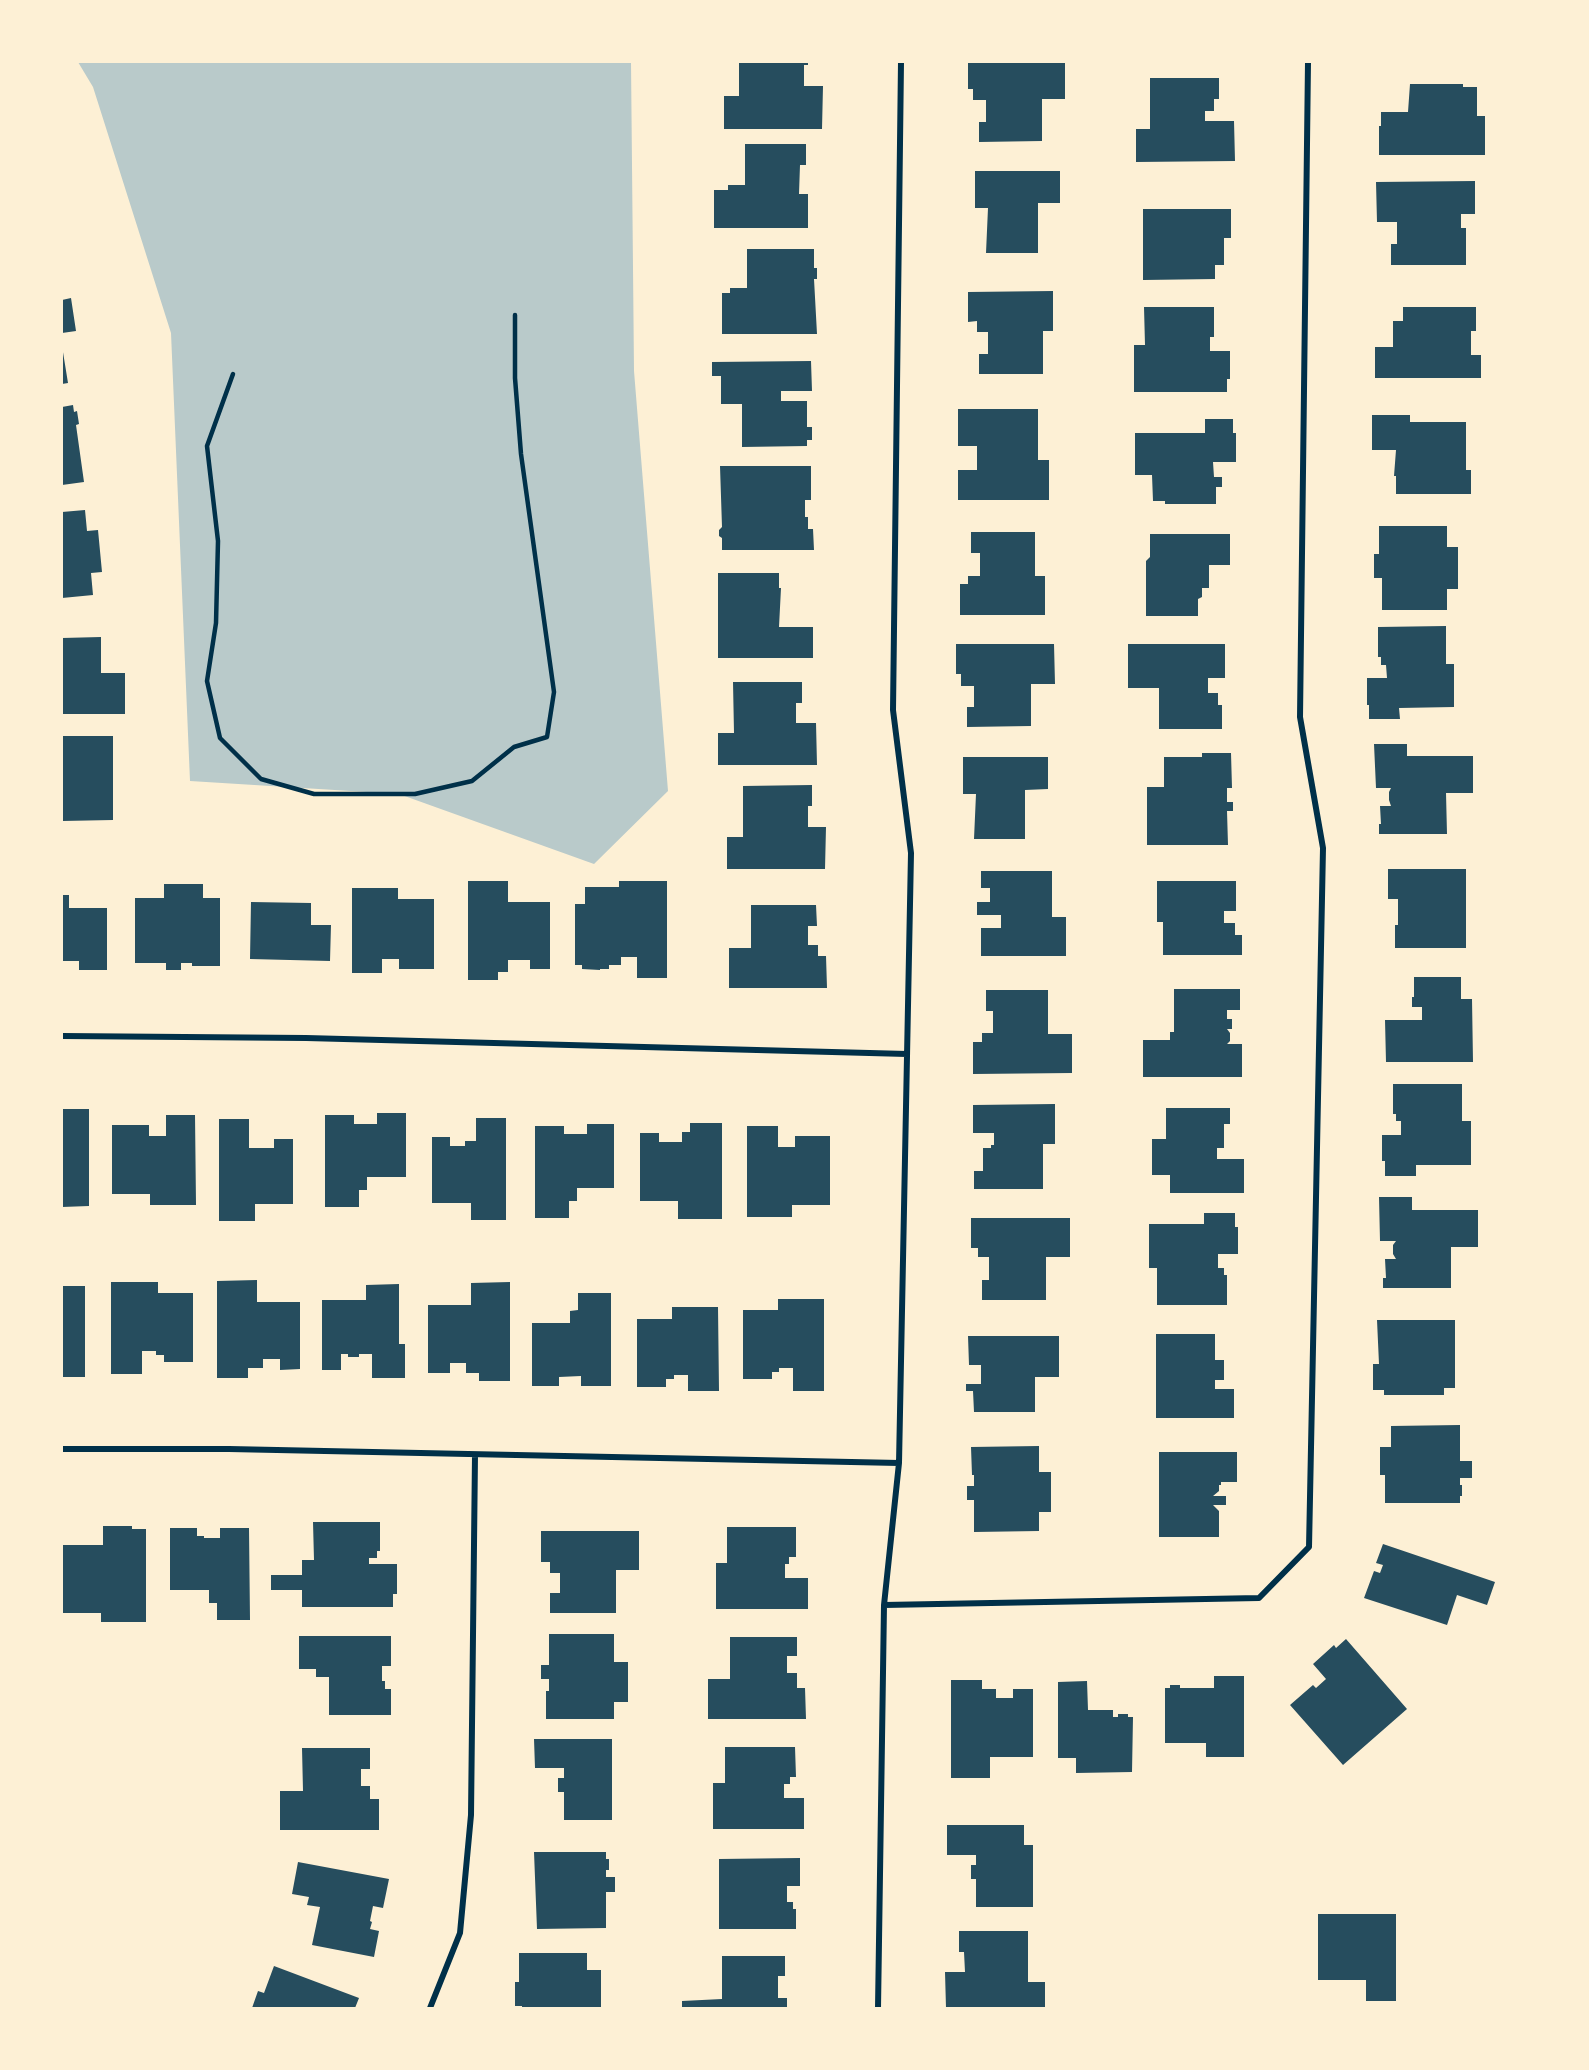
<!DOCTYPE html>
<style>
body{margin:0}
#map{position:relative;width:1589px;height:2070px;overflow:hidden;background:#fdf0d5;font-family:Karla,sans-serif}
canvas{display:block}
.frame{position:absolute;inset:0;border:63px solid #fdf0d5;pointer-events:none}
</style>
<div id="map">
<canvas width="1589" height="2070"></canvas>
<div class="frame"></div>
</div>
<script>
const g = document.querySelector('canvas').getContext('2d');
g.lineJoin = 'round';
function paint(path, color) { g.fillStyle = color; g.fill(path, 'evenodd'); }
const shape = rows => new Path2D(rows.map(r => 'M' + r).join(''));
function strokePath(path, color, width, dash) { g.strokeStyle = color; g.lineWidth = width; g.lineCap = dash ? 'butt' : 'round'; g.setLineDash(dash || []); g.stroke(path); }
paint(shape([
 [78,62,631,62,634,371,668,791,594,864,399,794,190,781,171,333,93,87]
]), '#b9caca');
paint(shape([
 [739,62,808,62,808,65,804,65,804,86,823,86,822,129,724,129,724,96,739,96],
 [968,62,1065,62,1065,99,1042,99,1042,141,979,142,979,122,986,122,986,100,973,100,973,89,968,89],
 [1150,78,1219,78,1219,99,1214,99,1214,111,1205,111,1205,121,1234,121,1235,161,1136,162,1136,129,1150,129],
 [1410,84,1463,84,1463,87,1477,87,1477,116,1485,116,1485,155,1379,155,1379,126,1381,126,1381,112,1408,112],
 [745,144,806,144,806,165,800,165,799,194,808,194,808,228,714,228,714,190,728,190,728,185,745,185],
 [975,171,1060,171,1060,203,1038,203,1038,253,986,253,988,208,975,208],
 [1475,181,1475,214,1461,214,1461,228,1466,228,1466,265,1391,265,1391,244,1397,244,1397,222,1377,222,1376,182],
 [1143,209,1231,209,1231,238,1224,238,1224,265,1215,265,1215,279,1143,280],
 [747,249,814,249,814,268,817,268,817,279,814,279,817,334,722,334,722,293,730,293,730,288,747,288],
 [1053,291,1053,331,1043,331,1043,374,979,374,979,354,988,354,988,332,977,332,977,321,968,322,968,292],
 [71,298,76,331,62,333,62,300],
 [1144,307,1214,307,1214,337,1210,337,1210,351,1230,351,1230,379,1227,379,1227,392,1134,392,1134,345,1145,345],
 [1403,307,1476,307,1476,331,1471,331,1471,355,1481,355,1481,378,1375,378,1375,347,1393,347,1393,321,1403,321],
 [62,346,68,383,62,384],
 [811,361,812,391,781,391,781,401,807,401,807,427,812,427,812,440,807,440,807,446,742,447,742,404,721,404,721,376,712,376,712,362],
 [73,405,74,412,77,411,79,424,76,425,84,482,62,485,62,407],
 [958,409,1038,409,1038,460,1049,460,1049,500,958,500,958,470,977,470,977,446,958,446],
 [1372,415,1410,415,1410,422,1466,422,1466,470,1471,470,1471,494,1396,494,1396,476,1394,476,1396,450,1372,450],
 [1205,419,1233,419,1233,433,1236,433,1236,462,1213,462,1214,477,1222,477,1222,487,1216,487,1216,504,1165,504,1165,501,1153,501,1152,475,1135,475,1135,433,1205,433],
 [720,466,811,466,811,500,805,500,805,517,808,517,808,529,813,529,814,550,722,550,722,538,719,536,719,530,722,527],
 [85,510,87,531,98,530,102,572,91,573,93,595,62,598,62,512],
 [1379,526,1447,526,1447,547,1458,547,1458,589,1447,589,1447,610,1382,610,1382,578,1374,578,1374,554,1379,554],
 [971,532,1035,532,1035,576,1045,576,1045,615,960,615,960,584,968,584,968,576,980,576,980,553,971,553],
 [1150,534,1230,534,1230,565,1209,565,1209,588,1202,588,1202,597,1198,599,1198,616,1146,616,1146,561,1150,557],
 [718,573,779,573,779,588,781,588,779,627,813,627,813,658,718,658],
 [1446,626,1446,664,1454,664,1454,707,1399,708,1400,719,1369,719,1369,705,1367,705,1367,678,1387,678,1386,665,1381,665,1381,657,1378,657,1378,627],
 [101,637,101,673,125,673,125,714,62,714,62,638],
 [956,644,1054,644,1055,684,1031,684,1031,726,967,727,967,707,974,707,974,686,961,686,961,674,956,674],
 [1128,644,1225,644,1225,678,1208,678,1208,693,1218,693,1218,705,1222,705,1222,729,1159,729,1159,688,1128,688],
 [733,682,802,682,802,703,796,703,796,723,816,723,817,765,718,765,718,733,734,733],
 [62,736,113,736,113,820,62,821],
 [1374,744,1407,744,1407,756,1473,756,1473,793,1446,793,1447,834,1379,834,1379,824,1381,824,1380,806,1391,806,1389,800,1389,792,1391,788,1376,788],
 [1202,753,1231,753,1232,788,1227,788,1227,802,1233,802,1233,811,1227,811,1228,845,1147,845,1147,787,1164,787,1164,757,1202,757],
 [963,757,1048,757,1048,789,1025,790,1025,839,974,839,976,794,963,794],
 [812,785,812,806,808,806,808,827,826,827,825,869,727,869,727,837,743,837,743,786],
 [1388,869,1466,869,1466,948,1395,948,1395,925,1398,925,1398,899,1388,899],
 [981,871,1052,871,1052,917,1066,917,1066,956,981,956,981,928,1001,928,1001,915,977,915,977,902,990,902,990,888,981,888],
 [468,881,508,881,508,902,550,902,550,969,530,969,530,960,508,960,508,972,498,972,498,980,468,980],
 [619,881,667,881,667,978,637,978,637,957,621,957,621,965,609,965,609,969,600,969,600,970,582,969,582,965,575,965,575,904,585,904,585,887,619,887],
 [1157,881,1236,881,1236,911,1224,911,1224,923,1235,923,1235,935,1242,935,1242,955,1163,955,1163,922,1157,922],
 [164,884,203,884,203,898,220,898,220,966,192,966,192,963,181,963,181,970,166,970,166,963,135,963,135,898,164,898],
 [352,888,398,888,398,899,434,899,434,969,399,969,399,959,382,959,382,973,352,973],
 [62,895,69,895,69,908,107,908,107,970,79,970,79,961,62,961],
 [251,902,311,903,311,925,331,925,330,961,250,959],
 [751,905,816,905,817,926,808,926,808,945,818,945,818,956,826,956,827,988,729,988,729,948,751,948],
 [1414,977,1461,977,1461,999,1472,999,1473,1062,1386,1062,1385,1020,1422,1020,1422,1007,1412,1007,1412,997,1414,997],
 [1174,989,1240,989,1240,1010,1227,1010,1227,1019,1232,1019,1232,1029,1227,1029,1230,1033,1230,1041,1227,1044,1242,1044,1242,1077,1143,1077,1143,1040,1170,1040,1170,1032,1174,1032],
 [986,990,1048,990,1048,1034,1072,1034,1072,1073,973,1074,973,1042,982,1042,982,1033,993,1033,993,1011,986,1011],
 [1393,1084,1462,1084,1462,1121,1471,1121,1471,1165,1416,1165,1416,1176,1385,1176,1385,1161,1382,1161,1382,1135,1401,1135,1401,1121,1396,1121,1396,1114,1393,1114],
 [1055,1104,1055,1144,1043,1144,1043,1189,974,1189,974,1171,983,1171,983,1148,991,1148,991,1145,994,1145,994,1133,973,1133,973,1105],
 [1166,1108,1230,1108,1230,1124,1224,1124,1224,1148,1217,1148,1217,1159,1244,1159,1244,1193,1170,1193,1170,1175,1152,1175,1152,1139,1166,1139],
 [62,1109,89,1109,89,1206,62,1207],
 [377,1113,406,1113,406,1177,367,1177,367,1190,359,1190,359,1207,325,1207,325,1115,354,1115,354,1124,377,1124],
 [166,1115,195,1115,196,1205,150,1205,150,1194,112,1194,112,1125,149,1125,149,1136,166,1136],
 [476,1118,506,1118,506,1220,471,1220,471,1203,432,1203,432,1137,450,1137,450,1146,465,1146,465,1141,476,1141],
 [219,1119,249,1119,249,1148,274,1148,274,1139,293,1139,293,1204,255,1204,255,1221,219,1221],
 [690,1123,722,1123,722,1219,678,1219,678,1201,640,1201,640,1133,659,1133,659,1142,682,1142,682,1132,690,1132],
 [587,1124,614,1124,614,1188,577,1188,577,1201,569,1201,569,1218,535,1218,535,1126,564,1126,564,1134,587,1134],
 [747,1126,778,1126,778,1147,795,1147,795,1136,830,1136,830,1205,792,1205,792,1217,747,1217],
 [1379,1197,1412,1197,1412,1210,1478,1210,1478,1247,1451,1247,1451,1288,1383,1288,1383,1278,1386,1278,1385,1259,1396,1259,1393,1254,1393,1245,1396,1241,1380,1241],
 [1204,1213,1235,1213,1235,1227,1238,1227,1238,1254,1218,1254,1218,1268,1224,1268,1224,1275,1227,1275,1227,1305,1157,1305,1157,1268,1149,1268,1149,1224,1204,1224],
 [971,1218,1070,1218,1070,1257,1046,1257,1046,1300,982,1300,982,1280,989,1280,989,1257,978,1257,978,1248,971,1248],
 [257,1280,257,1302,300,1302,300,1369,280,1370,280,1359,263,1359,263,1368,248,1368,248,1378,217,1378,217,1281],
 [111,1282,158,1282,158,1293,193,1293,193,1362,164,1362,164,1355,156,1355,156,1351,142,1351,142,1374,111,1374],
 [510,1282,510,1381,479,1381,479,1373,466,1373,466,1363,450,1363,450,1373,428,1373,428,1305,471,1305,471,1283],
 [399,1284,399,1344,405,1344,405,1378,372,1378,372,1354,359,1354,359,1357,348,1357,348,1354,341,1354,341,1370,322,1370,322,1300,366,1300,366,1285],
 [62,1286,85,1286,85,1377,62,1377],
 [578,1293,611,1293,611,1386,581,1386,581,1376,559,1377,559,1386,532,1386,532,1323,570,1323,570,1311,578,1310],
 [778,1299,824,1299,824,1391,793,1391,793,1368,779,1368,779,1372,772,1372,772,1379,743,1379,743,1310,778,1310],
 [672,1307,718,1307,719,1391,688,1391,688,1375,674,1375,674,1379,666,1379,666,1387,637,1387,637,1319,672,1319],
 [1377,1320,1455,1320,1455,1388,1444,1388,1444,1395,1384,1395,1384,1390,1373,1390,1373,1364,1379,1364],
 [1156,1334,1215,1334,1215,1360,1224,1360,1224,1380,1215,1380,1215,1389,1234,1389,1234,1418,1156,1418],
 [968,1336,1059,1336,1059,1377,1035,1377,1035,1412,974,1412,973,1391,966,1391,966,1384,981,1384,981,1365,969,1365],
 [1460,1425,1460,1461,1472,1461,1472,1478,1460,1478,1460,1485,1462,1485,1462,1496,1460,1496,1460,1503,1385,1503,1385,1475,1380,1475,1380,1447,1391,1447,1391,1426],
 [1039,1446,1039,1472,1051,1472,1051,1512,1039,1512,1039,1531,974,1532,974,1500,967,1500,967,1486,974,1486,974,1475,972,1475,971,1447],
 [1159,1452,1237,1452,1237,1482,1221,1482,1221,1485,1219,1485,1219,1491,1213,1496,1226,1496,1226,1505,1213,1505,1219,1511,1219,1537,1159,1537],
 [313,1522,380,1522,380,1551,377,1551,377,1558,369,1558,369,1564,397,1564,397,1594,393,1594,393,1607,302,1607,302,1590,271,1590,271,1575,302,1575,302,1560,314,1560],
 [103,1526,132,1526,132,1529,146,1529,146,1622,101,1622,101,1613,62,1613,62,1545,103,1545],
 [727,1527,796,1527,796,1557,789,1557,789,1564,785,1564,785,1578,808,1578,808,1609,716,1609,716,1563,727,1563],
 [170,1528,197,1528,197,1536,204,1536,204,1538,220,1538,220,1528,249,1528,250,1620,217,1620,217,1603,209,1603,209,1590,170,1590],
 [541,1531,639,1531,639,1570,616,1570,616,1613,550,1613,550,1593,560,1593,560,1573,550,1573,550,1562,541,1562],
 [1383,1544,1495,1582,1487,1605,1457,1595,1447,1625,1364,1598,1374,1571,1380,1573,1383,1565,1376,1563],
 [549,1634,614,1634,614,1662,628,1662,628,1702,614,1702,614,1719,546,1719,546,1691,549,1691,549,1679,541,1679,541,1665,549,1665],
 [299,1636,391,1636,391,1666,382,1666,382,1681,385,1681,385,1689,391,1689,391,1715,329,1715,329,1677,316,1677,316,1669,299,1669],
 [730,1637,797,1637,797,1656,787,1656,787,1673,797,1673,797,1688,805,1688,806,1719,708,1719,708,1679,730,1679],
 [1346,1639,1407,1709,1343,1765,1290,1705,1313,1685,1316,1688,1326,1679,1313,1664,1334,1645,1336,1648],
 [1214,1676,1244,1676,1244,1757,1206,1757,1206,1743,1165,1743,1165,1688,1170,1688,1170,1685,1180,1685,1180,1688,1214,1688],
 [951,1680,982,1680,982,1689,996,1689,996,1698,1013,1698,1013,1689,1033,1689,1033,1757,990,1757,990,1778,951,1778],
 [1087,1681,1088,1710,1113,1710,1113,1717,1118,1717,1118,1714,1128,1714,1128,1717,1133,1717,1132,1772,1076,1773,1076,1758,1058,1758,1058,1682],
 [534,1739,612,1739,612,1820,564,1820,564,1792,558,1792,558,1778,564,1778,564,1768,535,1768],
 [725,1747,795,1747,796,1777,790,1777,790,1784,784,1784,784,1798,804,1798,804,1829,713,1829,713,1783,725,1783],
 [302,1748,370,1748,370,1769,361,1769,361,1786,370,1786,370,1799,379,1799,379,1830,280,1830,280,1791,303,1791],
 [947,1825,1024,1825,1024,1845,1033,1845,1033,1907,976,1907,976,1879,971,1879,971,1865,976,1865,976,1855,947,1855],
 [534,1852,606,1852,606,1859,609,1859,609,1870,606,1870,606,1877,615,1877,615,1892,606,1892,606,1928,537,1929],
 [800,1858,800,1886,787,1886,787,1902,793,1902,793,1909,796,1909,796,1929,719,1929,719,1859],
 [298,1862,389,1879,383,1908,373,1906,370,1921,372,1922,370,1929,379,1931,374,1957,312,1945,320,1907,307,1905,309,1897,292,1894],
 [1318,1914,1396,1914,1396,2001,1366,2001,1366,1980,1318,1980],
 [959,1931,1028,1931,1028,1982,1045,1982,1045,2008,946,2008,945,1972,965,1972,964,1952,959,1952],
 [519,1953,587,1953,587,1970,601,1970,601,2008,522,2008,522,2006,515,2006,515,1982,519,1982],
 [722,1956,785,1956,785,1976,778,1976,778,1998,787,1998,787,2008,682,2008,682,2001,722,1999],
 [274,1966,359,1998,355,2008,252,2008,258,1991,264,1993]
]), '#264d5e');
strokePath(shape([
 [233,374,207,446,218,541,216,623,207,681,220,738,261,779,314,794,415,794,472,781,514,747,547,737,554,692,521,454,515,378,515,315]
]), '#003049', 4.5);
strokePath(shape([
 [62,1036,306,1038,907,1054],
 [62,1449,229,1449,899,1463],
 [884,1605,1259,1598,1309,1547,1323,848,1300,717,1308,62],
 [430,2008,460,1933,471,1815,475,1455],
 [878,2008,884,1605,899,1463,911,853,893,710,901,62]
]), '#003049', 6);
</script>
